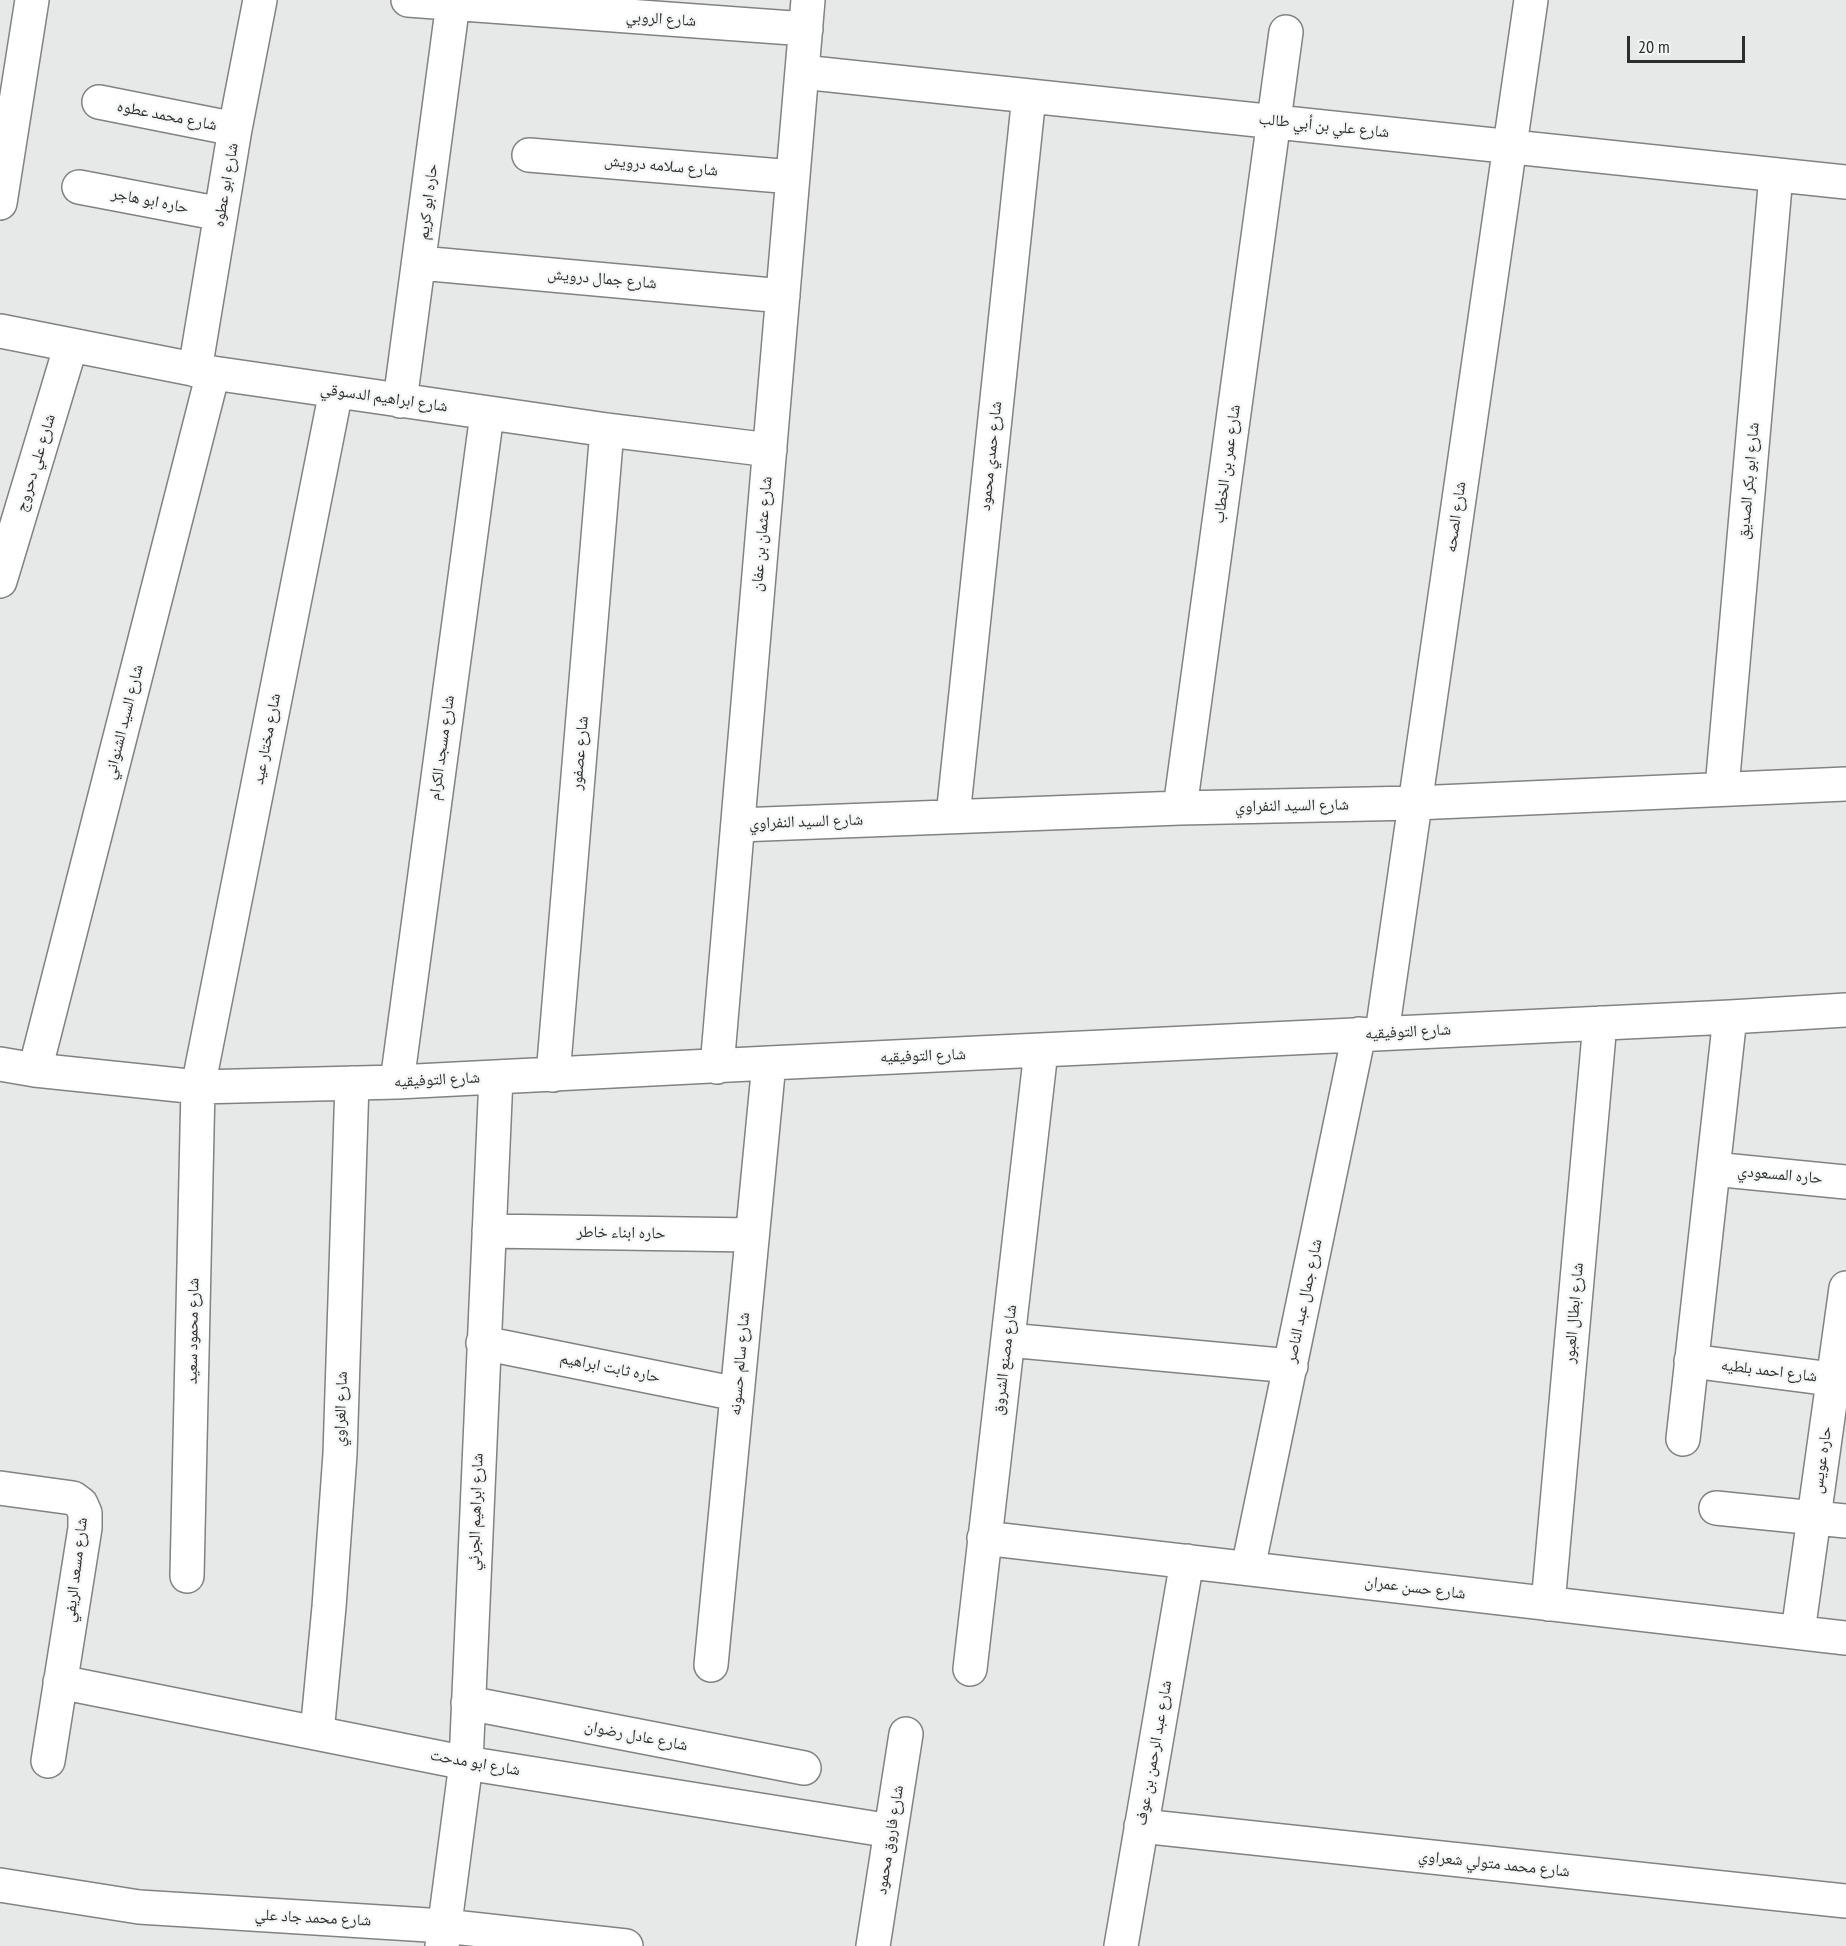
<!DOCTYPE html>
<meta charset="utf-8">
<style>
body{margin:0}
#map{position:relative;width:1846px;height:1946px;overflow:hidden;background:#e6e9e7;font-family:"PT Sans Narrow",sans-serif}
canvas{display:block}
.scale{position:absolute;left:1627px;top:36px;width:118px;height:27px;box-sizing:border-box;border:3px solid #2c2d2d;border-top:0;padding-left:8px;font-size:18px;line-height:21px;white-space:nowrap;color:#2c2d2d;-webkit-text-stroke:4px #f3f6f4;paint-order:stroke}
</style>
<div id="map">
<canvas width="1846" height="1946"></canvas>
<div class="scale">20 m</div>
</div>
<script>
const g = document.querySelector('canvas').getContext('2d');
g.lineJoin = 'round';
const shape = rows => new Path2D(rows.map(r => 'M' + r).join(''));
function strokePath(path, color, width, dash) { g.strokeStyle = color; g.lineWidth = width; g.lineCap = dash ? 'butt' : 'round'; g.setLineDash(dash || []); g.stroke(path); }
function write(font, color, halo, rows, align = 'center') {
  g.font = font + ' "PT Sans Narrow","Noto Naskh Arabic",sans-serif'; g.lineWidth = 4.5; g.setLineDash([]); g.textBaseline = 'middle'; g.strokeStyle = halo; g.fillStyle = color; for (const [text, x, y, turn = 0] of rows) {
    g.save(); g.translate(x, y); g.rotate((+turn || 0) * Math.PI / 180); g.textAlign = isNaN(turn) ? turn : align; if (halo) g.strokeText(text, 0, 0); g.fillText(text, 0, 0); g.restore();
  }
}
const minor = shape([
 [408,0,806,29],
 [802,72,1846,182],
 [99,102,235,129],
 [529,155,793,177],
 [79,187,221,214],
 [0,203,32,0],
 [420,263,783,296],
 [0,331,213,373,607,430,770,450],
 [195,370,235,129,260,0],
 [400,401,453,3],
 [0,581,71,345],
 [1722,788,1776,175],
 [1180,808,1286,32],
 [953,816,1029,96],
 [738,825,1180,808,1415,803,1846,784],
 [1382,1033,1531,0],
 [0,1064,35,1070,198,1087,397,1082,769,1063,1730,1017,1846,1010],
 [717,1067,808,0],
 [35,1070,213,373],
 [553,1075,607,430],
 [397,1082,487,414],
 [1713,1169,1846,1182],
 [489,1231,752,1235],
 [1008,1340,1291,1366],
 [483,1343,737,1394],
 [1691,1361,1846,1381],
 [1683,1439,1730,1017],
 [0,1488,73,1498,81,1504,85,1513,85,1528,48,1761],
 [1716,1508,1846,1521],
 [984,1538,1846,1638],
 [1248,1568,1359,1034],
 [187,1576,198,1087,336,391],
 [1548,1604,1600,1023],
 [1798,1632,1846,1288],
 [711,1665,769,1063],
 [970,1669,1041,1051],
 [60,1682,466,1763,891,1831],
 [468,1703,804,1768],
 [317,1733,329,1607,340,1454,352,1083],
 [1141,1826,1846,1901],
 [0,1885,139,1907,444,1926,626,1946],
 [442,1946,466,1763,496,1077],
 [873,1946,906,1734],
 [1121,1946,1187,1561]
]);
strokePath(minor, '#808381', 36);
strokePath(minor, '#fff', 33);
write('16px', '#2c2d2d', '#f3f6f4', [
 ["شارع الروبي",661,19,4],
 ["شارع محمد عطوه",167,116,11],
 ["شارع علي بن أبي طالب",1324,126,6],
 ["شارع سلامه درويش",661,166,5],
 ["شارع ابو عطوه",226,185,-80],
 ["حاره ابو هاجر",150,201,11],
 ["حاره ابو كريم",428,202,-83],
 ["شارع جمال درويش",602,279,5],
 ["شارع ابراهيم الدسوقي",384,398,8],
 ["شارع حمدي محمود",991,456,-84],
 ["شارع علي دحروج",36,463,-73],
 ["شارع عمر بن الخطاب",1227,464,-82],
 ["شارع ابو بكر الصديق",1749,481,-85],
 ["شارع الصحه",1456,517,-82],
 ["شارع عثمان بن عفان",762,534,-85],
 ["شارع السيد الشنواني",124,722,-76],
 ["شارع مختار عيد",267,739,-79],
 ["شارع مسجد الكرام",442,748,-82],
 ["شارع عصفور",580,753,-85],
 ["شارع السيد النفراوي",1292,806,-1],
 ["شارع السيد النفراوي",806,822,-2],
 ["شارع التوفيقيه",1408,1032,-3],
 ["شارع التوفيقيه",923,1056,-2],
 ["شارع التوفيقيه",437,1080,-3],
 ["حاره المسعودي",1780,1175,5],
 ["حاره ابناء خاطر",621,1233,1],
 ["شارع جمال عبد الناصر",1304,1301,-78],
 ["شارع ابطال العبور",1574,1313,-85],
 ["شارع محمود سعيد",193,1331,-89],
 ["شارع مصنع الشروق",1005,1360,-83],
 ["شارع سالم حسونه",740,1364,-85],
 ["حاره ثابت ابراهيم",610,1368,11],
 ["شارع احمد بلطيه",1769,1371,7],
 ["شارع الغراوي",341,1409,-88],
 ["حاره عويس",1822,1460,-82],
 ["شارع ابراهيم الجرئي",476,1512,-88],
 ["شارع مسعد الريفي",76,1570,-83],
 ["شارع حسن عمران",1415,1588,7],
 ["شارع عادل رضوان",636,1736,11],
 ["شارع عبد الرحمن بن عوف",1154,1753,-80],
 ["شارع ابو مدحت",475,1763,10],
 ["شارع فاروق محمود",890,1840,-81],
 ["شارع محمد متولي شعراوي",1494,1864,6],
 ["شارع محمد جاد علي",313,1918,3]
]);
</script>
